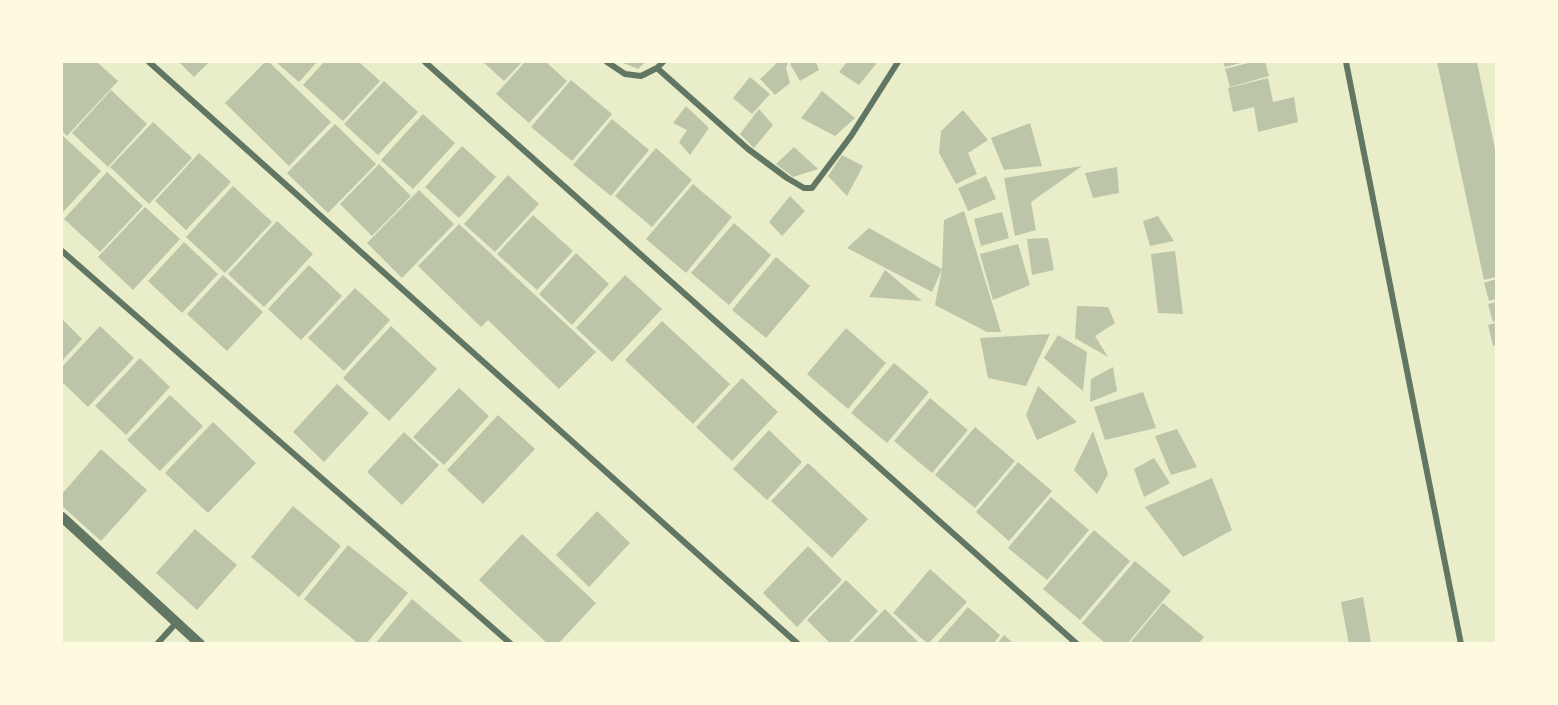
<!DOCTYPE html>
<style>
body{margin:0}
#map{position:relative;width:1558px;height:705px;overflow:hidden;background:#e9edc9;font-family:"Roboto Condensed",sans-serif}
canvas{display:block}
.frame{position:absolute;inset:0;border:63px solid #fefae0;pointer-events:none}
</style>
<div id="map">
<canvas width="1558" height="705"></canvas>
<div class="frame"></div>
</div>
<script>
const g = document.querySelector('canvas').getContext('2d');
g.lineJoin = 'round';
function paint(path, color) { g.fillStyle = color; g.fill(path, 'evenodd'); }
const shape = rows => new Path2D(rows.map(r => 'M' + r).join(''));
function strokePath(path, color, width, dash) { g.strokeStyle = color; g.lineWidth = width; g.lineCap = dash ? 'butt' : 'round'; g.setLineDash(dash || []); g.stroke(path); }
paint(shape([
 [62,62,97,62,118,81,67,136,62,131],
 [179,62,209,62,194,77],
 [265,62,269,62,331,122,289,166,225,103],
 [276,62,317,62,299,82],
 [324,62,359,62,380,81,343,121,303,85],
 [483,62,522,62,504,81],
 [525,62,546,62,567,81,529,123,496,94],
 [621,62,645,62,638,69],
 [775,62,788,62,786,68,790,83,775,95,760,79,776,64],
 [793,62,816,62,819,70,800,81,790,64],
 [847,62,873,62,876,64,859,85,839,72],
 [1223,62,1244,62,1225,67],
 [1252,62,1265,62,1269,76,1230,87,1225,69],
 [1437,62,1477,62,1496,154,1496,277,1484,280],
 [750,77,770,94,752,114,733,98],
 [1268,78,1273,102,1294,97,1298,122,1258,132,1254,107,1233,112,1228,88],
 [571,80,612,114,572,161,531,127],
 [384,81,418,112,378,155,344,124],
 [111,90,147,124,108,167,72,133],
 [822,91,855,118,835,136,801,118],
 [686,106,709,128,690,155,679,142,687,130,673,123],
 [759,109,773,125,754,148,740,134],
 [963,110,988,140,968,153,977,174,956,184,939,153,941,131],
 [423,114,455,143,413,189,381,160],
 [612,119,649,150,611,196,573,165],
 [153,122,192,158,149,204,110,167],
 [1030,123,1042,166,1004,170,991,138],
 [335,124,376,164,328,213,287,173],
 [62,135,101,171,62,213],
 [462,146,496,177,459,218,425,187],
 [794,147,818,169,793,177,776,164],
 [656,148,692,180,652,227,615,196],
 [199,153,231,182,186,230,155,201],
 [842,155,863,166,847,196,828,176],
 [379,164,411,196,372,236,340,204],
 [1082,166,1031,202,1036,230,1015,236,1004,178],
 [1117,167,1119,193,1093,198,1085,173],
 [107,172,143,206,100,252,64,219],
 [508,175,539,204,495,252,464,224],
 [986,176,996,199,968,211,958,188],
 [693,184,732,217,686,273,646,239],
 [233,186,272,222,225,273,186,237],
 [419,190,454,224,402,278,367,243],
 [790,196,805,211,782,236,769,222],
 [145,207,180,239,133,290,98,257],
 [964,211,1001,332,987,332,935,305,942,269,932,292,847,248,869,228,942,269,944,220],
 [1002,212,1009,238,981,246,974,219],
 [533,215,573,251,537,290,497,254],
 [1158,216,1174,241,1150,246,1143,221],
 [277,221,313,254,264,307,228,274],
 [734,223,771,255,729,305,691,273],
 [459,224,596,352,559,389,488,320,481,327,418,266],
 [1048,238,1054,270,1032,275,1027,239],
 [184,242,218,274,182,313,148,281],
 [1018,244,1030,285,993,300,980,254],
 [1175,251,1183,314,1158,313,1151,254],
 [576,253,609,284,572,325,539,294],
 [776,257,810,286,766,338,732,310],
 [309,265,342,296,301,340,268,309],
 [885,270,922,301,869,297],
 [223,275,263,312,227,351,187,314],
 [625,275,662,309,612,362,576,328],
 [1496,279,1496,299,1489,301,1484,283],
 [355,288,390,320,344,371,308,338],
 [1496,302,1496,321,1493,322,1488,304],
 [1077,306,1108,307,1115,323,1095,336,1108,357,1075,338],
 [62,319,82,339,62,361],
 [662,321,730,384,693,424,625,360],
 [1496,323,1496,345,1493,346,1488,325],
 [100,326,134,358,88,407,62,382,62,367],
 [391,326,437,369,389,421,343,378],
 [846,328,886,363,848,409,807,374],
 [1050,334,1026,386,988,378,980,338],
 [1058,335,1087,352,1083,391,1044,358],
 [140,358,170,387,126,435,95,406],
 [894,363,929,392,887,443,851,413],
 [1113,367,1117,391,1090,402,1091,379],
 [742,378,778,412,732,461,696,427],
 [337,384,369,413,324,462,293,432],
 [1038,386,1077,422,1037,440,1026,415],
 [459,388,489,416,444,465,413,437],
 [1143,392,1156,428,1105,440,1094,407],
 [170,395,203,426,160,471,127,440],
 [930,398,968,430,932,473,894,441],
 [498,415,535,449,483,504,447,470],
 [213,422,256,463,208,513,165,473],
 [975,427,1015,461,975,508,935,475],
 [1177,429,1197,467,1171,475,1155,436],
 [769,430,802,462,767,500,733,469],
 [1093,431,1108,474,1097,494,1074,470],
 [404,432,439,465,402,505,367,472],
 [101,449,147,490,101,541,62,506,62,494],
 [1154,458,1170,483,1144,497,1134,469],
 [1018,462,1052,491,1009,541,976,512],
 [808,463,868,519,832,558,771,501],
 [1212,478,1232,530,1183,557,1145,507],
 [1051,497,1089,530,1047,580,1008,548],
 [293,506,341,546,299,597,251,557],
 [597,511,630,543,589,587,556,555],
 [195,529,237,565,197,610,156,573],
 [1094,530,1130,561,1080,620,1043,589],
 [522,534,596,603,558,644,548,644,479,580],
 [348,545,408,593,366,644,359,644,304,599],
 [808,546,842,580,797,627,763,593],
 [1135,561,1171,591,1127,644,1106,644,1082,623],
 [930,569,967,602,928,644,893,613],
 [846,580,878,611,847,644,831,644,807,620],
 [1363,597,1371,643,1349,644,1341,602],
 [412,599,465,644,375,644],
 [1163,603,1204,637,1198,644,1129,644],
 [968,607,1000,635,993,644,936,644],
 [885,609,920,644,851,644],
 [1004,635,1014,644,997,644]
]), '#bcc5a7');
strokePath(shape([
 [149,62,798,644],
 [425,62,1077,644],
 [607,62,625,74,641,76,657,68,663,62],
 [1346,62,1461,644],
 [657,68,748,149,787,178,804,188,812,188,851,136,898,62],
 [62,251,511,644],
 [157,644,177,622]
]), '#617663', 6);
strokePath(shape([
 [62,517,200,644]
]), '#617663', 10);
</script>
